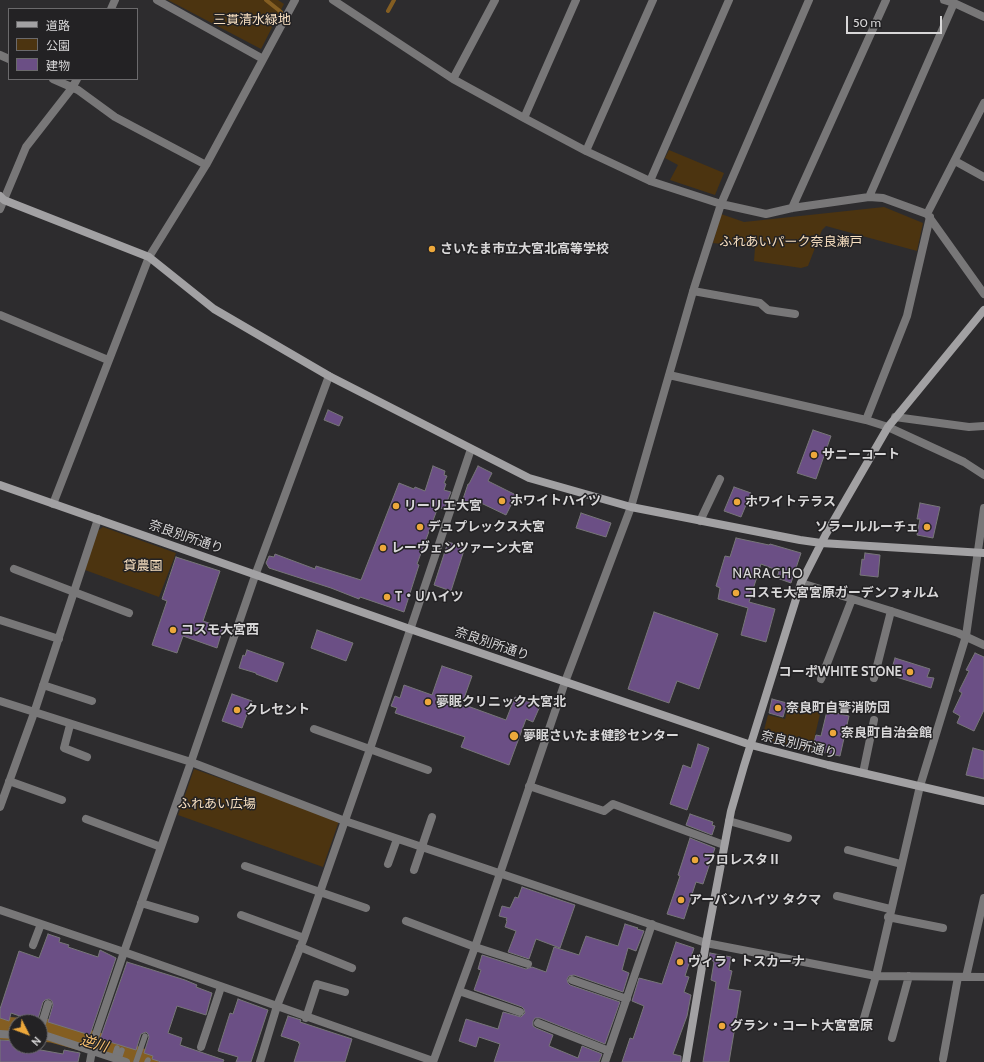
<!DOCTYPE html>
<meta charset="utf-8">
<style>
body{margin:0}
#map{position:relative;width:984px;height:1062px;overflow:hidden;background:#2d2c2e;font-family:Cabin,"Noto Sans JP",sans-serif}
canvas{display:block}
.legend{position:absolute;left:8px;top:8px;width:130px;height:72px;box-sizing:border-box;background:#232224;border:1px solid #6b6a6c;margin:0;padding:5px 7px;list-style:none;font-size:12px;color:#d8d7d8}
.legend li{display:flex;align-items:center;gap:8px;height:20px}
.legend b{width:20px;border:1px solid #6b6a6c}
.north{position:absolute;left:8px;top:1014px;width:40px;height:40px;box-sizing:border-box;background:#232224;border:1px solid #6b6a6c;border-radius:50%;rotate:132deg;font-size:11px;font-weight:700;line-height:16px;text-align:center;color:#d8d7d8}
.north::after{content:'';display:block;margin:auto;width:14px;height:18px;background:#eda83b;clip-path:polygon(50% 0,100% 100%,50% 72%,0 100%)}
.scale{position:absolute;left:846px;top:16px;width:96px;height:18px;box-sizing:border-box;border:2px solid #d8d7d8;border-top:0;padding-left:5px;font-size:12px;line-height:14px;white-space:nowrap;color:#d8d7d8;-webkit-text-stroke:3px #232224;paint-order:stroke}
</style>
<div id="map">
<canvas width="984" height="1062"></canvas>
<ul class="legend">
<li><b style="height:5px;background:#a2a1a3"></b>道路</li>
<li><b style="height:11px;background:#4c3410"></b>公園</li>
<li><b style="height:11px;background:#6b4f85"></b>建物</li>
</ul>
<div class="north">N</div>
<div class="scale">50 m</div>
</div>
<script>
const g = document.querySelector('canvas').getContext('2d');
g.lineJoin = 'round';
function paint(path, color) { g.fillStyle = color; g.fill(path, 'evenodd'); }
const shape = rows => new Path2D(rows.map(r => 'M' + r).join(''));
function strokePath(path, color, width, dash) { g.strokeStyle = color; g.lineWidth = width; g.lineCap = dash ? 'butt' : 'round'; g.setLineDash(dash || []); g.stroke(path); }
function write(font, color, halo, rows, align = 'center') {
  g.font = font + ' Cabin,"Noto Sans JP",sans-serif'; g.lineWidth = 3; g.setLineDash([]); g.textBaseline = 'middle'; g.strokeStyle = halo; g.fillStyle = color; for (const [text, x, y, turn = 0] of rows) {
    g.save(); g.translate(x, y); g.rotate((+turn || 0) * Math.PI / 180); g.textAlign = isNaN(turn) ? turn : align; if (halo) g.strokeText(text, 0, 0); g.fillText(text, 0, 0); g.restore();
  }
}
paint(shape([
 [168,0,278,0,284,4,261,49],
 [669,150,724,173,715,195,670,180,678,165,665,158],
 [884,207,923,223,917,251,826,226,822,230,808,266,801,268,754,261,755,248,713,243,721,214,744,222],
 [103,527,176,553,159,597,85,570,97,531],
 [789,702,821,710,811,752,767,740,763,734,768,715,785,719],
 [194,769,339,821,323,867,178,815]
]), '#4c3410');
strokePath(shape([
 [266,0,281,12],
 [388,11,394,0]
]), '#845e22', 4);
strokePath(shape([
 [0,1028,16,1029],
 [40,1030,52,1031,102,1045,147,1062]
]), '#845e22', 23);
const building = shape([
 [328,410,343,417,339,426,324,420,328,410],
 [813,430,831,436,816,479,797,473,813,430],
 [433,466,445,471,444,475,447,476,444,483,446,484,444,490,451,492,444,509,438,507,417,564,419,565,404,612,360,597,359,599,331,588,269,568,266,563,269,556,274,557,275,554,315,569,316,566,361,580,399,483,414,489,415,487,425,491,433,466],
 [478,466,492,473,488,481,516,495,506,515,481,503,480,508,462,502,468,484,469,484,478,466],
 [734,487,751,493,741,517,724,511,734,487],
 [920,503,940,507,933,538,917,535,920,519,917,519,920,503],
 [581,513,611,523,606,537,576,528,581,513],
 [736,538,769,545,770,544,801,553,791,583,777,578,779,571,761,564,749,602,775,609,766,642,741,635,748,608,718,599,720,588,716,586,725,556,730,557,736,538],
 [448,542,465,547,451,591,434,585,448,542],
 [865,553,880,555,878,577,860,575,862,559,864,560,865,553],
 [176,557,220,571,203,621,223,628,217,648,183,636,177,653,152,645,167,601,162,599,176,557],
 [654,612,718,634,699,689,677,681,669,703,628,689,654,612],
 [317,630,353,643,346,661,311,648,317,630],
 [247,650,284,663,277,682,256,674,256,673,239,668,243,655,245,656,247,650],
 [975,653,984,657,984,710,974,731,957,723,960,716,953,712,962,693,959,691,969,671,966,670,975,653],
 [895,658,930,669,927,677,934,678,931,688,890,675,895,658],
 [442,666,472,676,462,704,506,720,515,697,540,706,533,722,526,719,509,765,461,747,465,737,395,713,397,708,391,706,395,696,400,698,404,685,432,695,442,666],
 [232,694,252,701,242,728,222,721,232,694],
 [772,699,787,703,783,717,769,713,772,699],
 [827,711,849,716,840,756,812,750,816,735,821,736,827,711],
 [698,744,709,748,687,810,670,804,683,765,691,768,698,744],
 [973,748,984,751,984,779,966,775,973,748],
 [690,814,713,822,712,825,715,826,712,835,686,825,690,814],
 [690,838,715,848,703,884,696,882,684,919,667,914,680,876,678,875,690,838],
 [522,887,575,905,560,948,536,939,529,959,508,952,516,931,505,927,507,921,506,920,507,918,499,916,502,906,510,908,515,897,518,898,522,887],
 [625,924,638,928,637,929,644,931,636,951,628,948,622,970,629,973,623,992,574,975,569,976,567,979,568,983,570,985,620,1002,605,1044,540,1018,535,1018,533,1021,533,1026,536,1028,553,1035,549,1046,578,1058,582,1046,602,1054,599,1062,494,1062,500,1044,479,1037,476,1047,459,1041,466,1019,498,1029,503,1012,521,1017,525,1013,524,1009,522,1007,474,990,481,970,478,969,482,955,526,969,532,967,546,972,554,947,579,955,586,936,618,946,625,924],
 [48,934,60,938,59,942,69,945,68,947,98,957,100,950,116,958,90,1035,48,1022,53,1005,52,1001,49,999,45,1000,43,1002,37,1022,11,1013,9,1021,0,1018,0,1009,19,951,39,958,48,934],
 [676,942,694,948,685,976,689,977,684,992,691,995,687,1016,673,1054,681,1056,681,1062,622,1062,630,1038,633,1039,644,1006,632,1001,639,978,662,984,676,942],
 [710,953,731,957,729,970,732,971,728,989,741,991,729,1062,703,1062,716,982,711,980,714,962,709,958,710,953],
 [127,962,185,980,197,985,196,987,212,993,206,1015,177,1006,168,1033,182,1038,180,1045,224,1060,223,1062,161,1062,152,1059,153,1056,144,1053,149,1037,148,1034,146,1032,141,1034,136,1050,100,1039,127,962],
 [238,999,268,1010,251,1062,236,1062,238,1057,218,1051,230,1013,233,1014,238,999],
 [288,1016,301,1020,300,1022,352,1039,345,1062,294,1062,300,1043,298,1043,299,1042,281,1036,288,1016],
 [0,1040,16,1041,16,1046,35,1046,35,1049,63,1054,64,1050,80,1053,78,1062,0,1062,0,1040]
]);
paint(building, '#6b4f85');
strokePath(building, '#777678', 1);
strokePath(shape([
 [114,1058,117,1048],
 [119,1059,122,1050],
 [136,1062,145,1036],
 [147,1062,148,1060]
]), '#787778', 5.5);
strokePath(shape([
 [157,0,263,59],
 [333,0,453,79,524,118,586,151,650,181,721,204,766,214,792,208,869,197,883,198,927,214,984,294],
 [944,0,954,3,984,17],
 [111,9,115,0],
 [0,55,9,59],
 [53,79,78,90,115,117,206,165],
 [453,79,495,0],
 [524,118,576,0],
 [586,151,653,0],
 [955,161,984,177],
 [650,181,729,0],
 [869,197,954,3],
 [792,208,886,0],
 [0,209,26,147,72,88,77,79],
 [927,214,984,103],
 [693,291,760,303,768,310,795,314],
 [0,315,108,360],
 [669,375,866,420,888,427,964,462,984,475],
 [895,417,969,427,984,426],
 [866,420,907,316,930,217],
 [53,504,149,257,206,165,295,0],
 [700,521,720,479],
 [14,569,129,613],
 [801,583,891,611,958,633,984,645],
 [0,620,59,639],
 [874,678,891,611],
 [821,679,852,599],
 [43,685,92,701],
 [0,701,191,762,345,821,706,943,876,976,984,977],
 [70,725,64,748,87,757],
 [314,729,428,770],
 [863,773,874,720],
 [9,781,62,800],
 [529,786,604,811,613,804,724,845],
 [0,807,34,713,98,519],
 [86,819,161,847],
 [729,821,788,838],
 [848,850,901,864],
 [388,864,397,839],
 [245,866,366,908],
 [414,870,432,817],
 [837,896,890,909],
 [141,903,195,919],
 [0,910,124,952,433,1061],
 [241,915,304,938],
 [888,917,943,928],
 [406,921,475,947,528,964],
 [33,945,41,924],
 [300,947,352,968],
 [966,977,984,898],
 [572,980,627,999],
 [459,991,520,1012],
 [306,1018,317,984,345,992],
 [538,1023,609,1051],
 [862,1025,876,976,920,786,966,636,984,508],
 [40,1030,48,1004],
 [0,1034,16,1035],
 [40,1036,47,1036,126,1062],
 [892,1038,909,976],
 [201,1047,221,987],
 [943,1059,958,977],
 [90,1062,94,1040,124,952,191,762,256,573,329,376],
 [260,1062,277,1006,304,938,370,749,471,449],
 [433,1062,475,947,565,682,631,507,694,288,721,204,809,0],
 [605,1062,652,924]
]), '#787778', 8);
strokePath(shape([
 [0,196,4,200,14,204,149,257,214,309,329,376,529,478,631,507,800,540,821,543,984,553],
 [0,485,410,629,751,745,828,765,984,801],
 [686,1062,706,943,731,811,744,766,801,583,826,534,888,427,984,310]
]), '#a2a1a3', 8);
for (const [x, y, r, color] of [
 [432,249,4,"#eda83b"],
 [814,455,4,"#eda83b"],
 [502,501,4,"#eda83b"],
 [737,502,4,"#eda83b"],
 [396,506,4,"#eda83b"],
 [420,527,4,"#eda83b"],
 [927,527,4,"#eda83b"],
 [383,548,4,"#eda83b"],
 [736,593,4,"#eda83b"],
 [387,597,4,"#eda83b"],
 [173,630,4,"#eda83b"],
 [910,672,4,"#eda83b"],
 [428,702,4,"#eda83b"],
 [778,708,4,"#eda83b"],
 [237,710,4,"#eda83b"],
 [833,733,4,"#eda83b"],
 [514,736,5,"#eda83b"],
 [695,860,4,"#eda83b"],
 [681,900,4,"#eda83b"],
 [680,962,4,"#eda83b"],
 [722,1026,4,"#eda83b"]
]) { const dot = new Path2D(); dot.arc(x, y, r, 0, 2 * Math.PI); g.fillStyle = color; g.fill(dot); strokePath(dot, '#232224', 1.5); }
write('13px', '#f7dfc0', '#232224', [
 ["三貫清水緑地",252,20],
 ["ふれあいパーク奈良瀬戸",791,242],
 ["貸農園",143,566],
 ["ふれあい広場",217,804]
]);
write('bold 13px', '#d8d7d8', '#232224', [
 ["さいたま市立大宮北高等学校",440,249],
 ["サニーコート",822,455],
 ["ホワイトハイツ",510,501],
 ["ホワイトテラス",745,502],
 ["リーリエ大宮",404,506],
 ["デュプレックス大宮",428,527],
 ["ソラールルーチェ",919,527,"right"],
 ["レーヴェンツァーン大宮",391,548],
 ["コスモ大宮宮原ガーデンフォルム",744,593],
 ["T・Uハイツ",395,597],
 ["コスモ大宮西",181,630],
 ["コーポWHITE STONE",902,672,"right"],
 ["夢眠クリニック大宮北",436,702],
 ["奈良町自警消防団",786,708],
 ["クレセント",245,710],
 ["奈良町自治会館",841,733],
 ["夢眠さいたま健診センター",523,736],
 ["フロレスタⅡ",703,860],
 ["アーバンハイツ タクマ",689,900],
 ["ヴィラ・トスカーナ",688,962],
 ["グラン・コート大宮宮原",730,1026]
], 'left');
write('13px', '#d8d7d8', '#232224', [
 ["奈良別所通り",186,537,19],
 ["奈良別所通り",492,644,19],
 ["奈良別所通り",799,745,14]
]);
g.letterSpacing = '1px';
write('14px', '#d8d7d8', '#232224', [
 ["NARACHO",768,574]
]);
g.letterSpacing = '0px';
write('italic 14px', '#fdc370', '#232224', [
 ["逆川",94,1044,16]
]);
</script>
